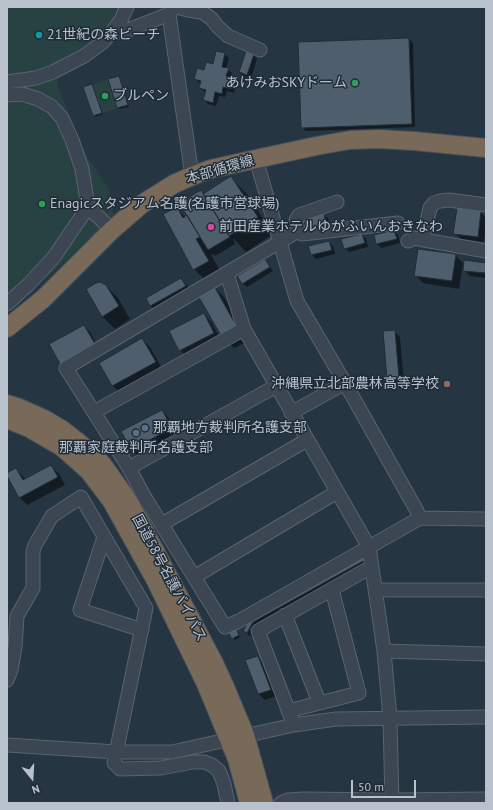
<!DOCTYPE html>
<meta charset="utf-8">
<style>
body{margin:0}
#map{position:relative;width:493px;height:810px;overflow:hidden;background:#263542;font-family:"PT Sans",sans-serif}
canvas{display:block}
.frame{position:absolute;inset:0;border:8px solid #b8c1cc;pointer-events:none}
.north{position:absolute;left:12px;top:758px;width:40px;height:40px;-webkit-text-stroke:3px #1f2b37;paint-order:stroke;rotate:162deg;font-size:11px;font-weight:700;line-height:16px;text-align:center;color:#b8c1cc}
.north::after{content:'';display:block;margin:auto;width:14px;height:18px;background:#b8c1cc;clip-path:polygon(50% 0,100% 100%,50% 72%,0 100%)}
.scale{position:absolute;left:351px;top:780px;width:65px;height:18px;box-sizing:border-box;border:2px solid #b8c1cc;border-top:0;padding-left:5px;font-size:12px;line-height:14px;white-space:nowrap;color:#b8c1cc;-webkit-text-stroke:3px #1f2b37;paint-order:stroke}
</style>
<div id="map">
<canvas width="493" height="810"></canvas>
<div class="frame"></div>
<div class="north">N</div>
<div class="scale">50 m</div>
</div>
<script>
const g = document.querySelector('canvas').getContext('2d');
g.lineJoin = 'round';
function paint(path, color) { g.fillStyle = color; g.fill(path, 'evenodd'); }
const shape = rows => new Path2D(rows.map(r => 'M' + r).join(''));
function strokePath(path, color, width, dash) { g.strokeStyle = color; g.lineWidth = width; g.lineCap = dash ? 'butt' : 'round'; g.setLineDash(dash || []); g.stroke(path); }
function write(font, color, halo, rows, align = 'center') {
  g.font = font + ' "PT Sans","Noto Sans JP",sans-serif'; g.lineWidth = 3; g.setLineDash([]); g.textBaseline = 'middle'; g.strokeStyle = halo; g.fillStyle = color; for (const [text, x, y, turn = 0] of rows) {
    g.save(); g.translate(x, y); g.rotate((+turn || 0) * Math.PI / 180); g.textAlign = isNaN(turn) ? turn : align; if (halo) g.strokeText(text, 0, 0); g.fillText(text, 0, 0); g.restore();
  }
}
paint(shape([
 [11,7,122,7,105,33,56,70,58,87,75,129,87,156,109,190,114,216,44,280,7,307,7,11],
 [119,76,128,105,93,116,83,87]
]), '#284243');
paint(shape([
 [409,39,413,43,415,127,306,131,302,127],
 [217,52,225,54,229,58,226,69,232,73,231,78,237,83,234,93,227,91,225,97,219,96,216,106,208,104,204,100,206,93,200,88,201,84,195,79,213,65],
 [254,55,257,59,251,78,243,76,240,72],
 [118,77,120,79,129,107,119,109,118,108],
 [92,85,103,114,95,117,94,115],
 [231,178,247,194,273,234,246,252,233,238,235,244,215,256,214,254,211,255,224,277,212,285,224,297,249,341,234,348,223,336,211,286,194,269,176,208,185,217,204,195],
 [481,212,486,218,484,242,461,239,455,233],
 [324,215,328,218,330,226,311,231,305,219],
 [394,231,398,235,400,243,381,248,377,244],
 [362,235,366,239,368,247,349,252,345,248],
 [329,242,333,246,335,254,316,259,312,255],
 [455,255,463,263,459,289,423,283,415,275],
 [265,260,273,271,247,287,243,283],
 [486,264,486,278,470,276,464,270],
 [181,280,187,285,191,293,157,312,151,306,147,299],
 [106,286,118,298,130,319,115,329,103,317,87,289],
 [204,314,212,323,222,342,188,358,180,350],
 [84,326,90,332,100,351,67,370,61,364,50,345],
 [394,331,400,337,404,384,394,384,388,378],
 [142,339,150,347,163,370,121,394,113,386,100,363],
 [162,411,168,417,177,435,138,456,132,450,122,432],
 [51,466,59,474,65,485,27,505,19,497,7,474,16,469,26,480],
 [362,557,368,563,259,628,253,638,244,631,251,618],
 [237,631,240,637,235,640,230,633],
 [257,657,263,663,276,696,265,700,259,694,246,661]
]), '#0007');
const building = shape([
 [409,38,412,124,301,128,298,42,409,38],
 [216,51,225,53,222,67,229,68,226,76,234,78,231,89,223,87,222,94,215,92,213,103,203,100,206,90,199,88,201,81,194,79,197,68,204,70,206,62,213,64,216,51],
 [246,51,254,54,247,75,239,72,246,51],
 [119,76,128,105,117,108,108,79,119,76],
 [92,84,102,113,93,116,83,87,92,84],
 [231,176,258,217,229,236,203,194,231,176],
 [201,190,230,237,208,250,179,203,201,190],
 [177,207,183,218,187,215,200,237,196,239,209,261,193,270,163,214,177,207],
 [457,208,481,211,478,237,453,234,457,208],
 [324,213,326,223,306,228,303,219,324,213],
 [394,230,397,239,376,244,374,235,394,230],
 [362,234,365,243,344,249,341,239,362,234],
 [329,241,332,250,311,255,308,246,329,241],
 [418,249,456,254,452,281,414,276,418,249],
 [265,259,270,267,242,284,237,276,265,259],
 [464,260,486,263,486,273,463,271,464,260],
 [181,278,186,286,150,306,146,298,181,278],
 [100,282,106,285,119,306,102,317,86,289,96,283,100,282],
 [213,284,238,329,222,337,197,294,213,284],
 [204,313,214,333,179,351,169,331,204,313],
 [84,325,95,344,60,364,49,344,84,325],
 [395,330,399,378,387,379,383,331,395,330],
 [142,338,156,362,112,386,99,363,142,338],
 [162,410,172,428,131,450,121,431,162,410],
 [51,465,58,477,19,498,7,476,7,473,16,468,23,480,51,465],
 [362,556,365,560,253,622,247,633,243,631,251,617,362,556],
 [236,628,239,635,232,639,228,632,236,628],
 [258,656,271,690,258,694,245,660,258,656]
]);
paint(building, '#4f5e6d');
strokePath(building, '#212d39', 1);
const minor = shape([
 [177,7,188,10,202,12,212,19,217,26,228,36,260,50],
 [169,14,192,176],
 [112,32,123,32,169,14,174,8],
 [7,82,36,78,53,72,84,56,102,43,112,32,121,20,127,7],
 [7,95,22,94,38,99,52,107,62,118,72,140,82,169,88,207,112,230],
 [256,159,297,301,345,383,417,511,420,518],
 [337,202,299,215,296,220,298,231,302,234,398,223],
 [298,231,66,368,129,468,144,496,225,627,239,621,420,518,486,519],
 [423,239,430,208,434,203,440,201,449,200,486,205],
 [408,241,415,238,419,239,486,251],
 [227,274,244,329,369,547,384,651,390,718,392,803],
 [7,304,29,284,54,257,88,207],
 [94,412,244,329],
 [291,413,345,383],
 [129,468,276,386],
 [162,524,307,440],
 [104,537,80,610,142,630],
 [194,577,337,492],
 [375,590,486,590],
 [285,615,319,702],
 [384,651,486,654],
 [7,680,11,670,15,647,17,616,33,588,33,551,35,545,52,516,81,497,146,608,114,763,120,769,161,768,193,762,204,762,212,765,219,771,224,784,228,803],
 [288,711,359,693,332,590],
 [294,725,258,631,371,567],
 [7,745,117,752,172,752,294,725,336,719,486,717],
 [281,803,288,800,304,799,392,800,486,799]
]);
const highway = shape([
 [7,328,43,299,112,230,142,204,174,184,192,176,211,169,256,159,316,146,350,140,379,139,414,141,486,148],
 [7,404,17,407,46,420,61,429,78,442,102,464,122,492,130,504,214,663,225,687,245,735,264,803],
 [7,419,29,428,62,447,89,471,111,500,156,581,206,684,237,759,249,803]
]);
strokePath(minor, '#59646f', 15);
strokePath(highway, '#45515c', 20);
strokePath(minor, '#3b4652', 13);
strokePath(highway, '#786958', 18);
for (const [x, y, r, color] of [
 [39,35,4,"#0f9aa8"],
 [355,83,4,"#2e9e5b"],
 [105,96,4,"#2e9e5b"],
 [42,204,4,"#2e9e5b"],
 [211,227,4,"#d1479c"],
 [447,384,4,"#8d6e63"],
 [145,428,4,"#5c6f8a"],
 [136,433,4,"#5c6f8a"]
]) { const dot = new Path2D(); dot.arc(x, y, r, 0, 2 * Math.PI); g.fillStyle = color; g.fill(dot); strokePath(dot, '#1f2b37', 1.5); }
write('14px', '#b8c1cc', '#1f2b37', [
 ["21世紀の森ビーチ",47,35],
 ["あけみおSKYドーム",347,83,"right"],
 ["ブルペン",113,96],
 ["Enagicスタジアム名護(名護市営球場)",50,204],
 ["前田産業ホテルゆがふいんおきなわ",219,227],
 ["沖縄県立北部農林高等学校",439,384,"right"],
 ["那覇地方裁判所名護支部",153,428],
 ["那覇家庭裁判所名護支部",136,448,"center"]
], 'left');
write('14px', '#b8c1cc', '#1f2b37', [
 ["本部循環線",220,170,-16],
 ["国道58号名護バイパス",169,578,62]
]);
</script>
